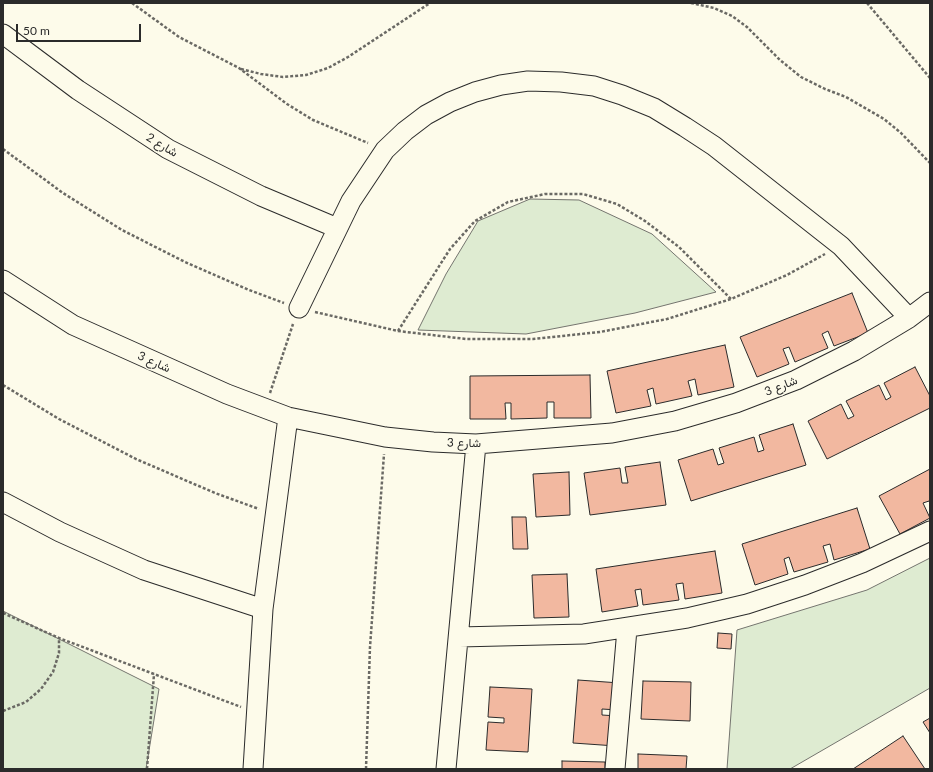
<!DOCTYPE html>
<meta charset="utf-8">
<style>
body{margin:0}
#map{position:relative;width:933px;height:772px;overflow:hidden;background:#fdfbea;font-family:Lato,sans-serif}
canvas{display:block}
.frame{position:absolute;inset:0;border:4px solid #2b2b2b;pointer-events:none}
.scale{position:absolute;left:16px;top:24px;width:125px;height:18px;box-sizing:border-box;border:2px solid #2b2b2b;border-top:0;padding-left:5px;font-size:12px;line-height:14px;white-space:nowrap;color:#2b2b2b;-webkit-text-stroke:3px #fdfbea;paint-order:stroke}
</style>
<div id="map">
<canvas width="933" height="772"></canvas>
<div class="frame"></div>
<div class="scale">50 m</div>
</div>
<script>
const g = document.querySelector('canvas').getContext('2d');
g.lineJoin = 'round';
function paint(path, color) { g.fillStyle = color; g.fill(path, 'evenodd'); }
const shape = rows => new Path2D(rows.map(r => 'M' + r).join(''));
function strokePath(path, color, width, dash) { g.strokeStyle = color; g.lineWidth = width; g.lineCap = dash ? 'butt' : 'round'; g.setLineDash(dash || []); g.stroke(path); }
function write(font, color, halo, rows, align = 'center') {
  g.font = font + ' Lato,Vazirmatn,sans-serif'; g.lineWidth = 3; g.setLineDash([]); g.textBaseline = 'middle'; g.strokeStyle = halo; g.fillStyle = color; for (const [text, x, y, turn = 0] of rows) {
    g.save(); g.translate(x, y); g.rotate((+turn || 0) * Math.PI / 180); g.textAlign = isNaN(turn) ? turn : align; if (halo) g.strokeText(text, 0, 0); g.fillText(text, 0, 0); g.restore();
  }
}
const green = shape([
 [530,199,579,200,652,234,716,292,635,313,526,334,418,330,446,274,478,221,530,199],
 [930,558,930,688,790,769,727,769,737,630,867,590,930,558],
 [3,611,159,689,146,769,3,769,3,611]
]);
paint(green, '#deebd1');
strokePath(green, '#74746e', 1);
const building = shape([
 [852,293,868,333,834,346,828,331,822,334,828,348,795,362,789,347,783,349,789,364,757,377,740,337,852,293],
 [725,345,734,387,698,395,695,379,688,381,692,396,656,404,653,388,647,390,651,406,616,413,607,371,725,345],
 [915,367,930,396,930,408,827,459,808,421,841,404,848,419,854,416,846,401,879,385,886,400,891,397,884,383,915,367],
 [590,375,591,418,554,418,554,402,547,402,547,418,511,419,511,403,505,403,506,419,470,419,470,376,590,375],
 [793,424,806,465,691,501,678,460,713,449,718,465,724,463,719,448,754,437,758,452,764,450,759,435,793,424],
 [660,462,666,505,590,515,584,473,620,468,622,483,628,483,625,467,660,462],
 [930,469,930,504,929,501,923,503,930,518,900,534,879,496,930,469],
 [569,472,570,515,536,517,533,474,569,472],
 [857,508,870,549,834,560,830,544,823,546,828,562,794,572,789,557,784,559,788,574,755,585,742,544,857,508],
 [512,517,526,517,528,549,513,549,512,517],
 [715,551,722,593,685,599,683,583,676,584,679,600,643,605,641,589,635,590,638,606,602,612,596,569,715,551],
 [567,574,569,617,534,618,532,575,567,574],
 [718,633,732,634,731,649,717,648,718,633],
 [578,680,620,683,618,710,602,709,602,715,618,716,616,746,573,743,578,680],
 [643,681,691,682,690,721,641,719,643,681],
 [490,687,532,689,528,752,486,750,488,722,504,723,504,718,488,717,490,687],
 [930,718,930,733,923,722,930,718],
 [903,736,925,769,853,769,903,736],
 [638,754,687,756,686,769,638,769,638,754],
 [562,761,605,762,605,769,562,769,562,761]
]);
paint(building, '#f2b8a0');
strokePath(building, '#2b2b2b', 1);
const minor = shape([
 [3,34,78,90,168,149,261,196,337,228],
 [3,280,73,325,227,394,288,417,385,437,433,442,476,444,612,433,675,421,736,403,796,380,854,351,909,318,930,302],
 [299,308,351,201,385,150,405,131,426,115,450,102,475,92,501,85,528,81,561,82,594,86,622,95,654,108,685,127,714,146,841,246,909,318],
 [3,502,60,532,144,570,263,609],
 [459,637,584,634,687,618,747,604,805,585,862,563,930,531],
 [253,769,263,609,288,417],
 [446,769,476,444],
 [615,769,627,629]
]);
strokePath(minor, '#2b2b2b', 21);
strokePath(shape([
 [132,3,179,37,239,68,287,104,313,120,368,143],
 [691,3,714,8,732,16,747,27,780,60,801,77,825,89,846,97,884,119,901,133,930,163],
 [867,3,930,78],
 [241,69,261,74,283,77,306,75,328,68,348,57,430,3],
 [3,149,63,193,122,230,185,262,249,290,284,303],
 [315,312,398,331,466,339,533,339,600,332,667,319,731,299,787,275,825,254],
 [398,331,450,249,475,221,508,202,545,194,583,194,617,204,645,221,679,247,731,299],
 [3,385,59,419,136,459,215,493,259,509],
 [270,393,293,324],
 [3,613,59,638,241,707],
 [3,711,26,702,41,689,53,672,59,653,59,638],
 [147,769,154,674],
 [366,769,370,647,384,454]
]), '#6a6964', 2.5, [3, 2]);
strokePath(minor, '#fdfbea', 19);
write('12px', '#2b2b2b', '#fdfbea', [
 ["شارع 2",162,145,31],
 ["شارع 3",154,362,24],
 ["شارع 3",781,386,-22],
 ["شارع 3",464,443,1]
]);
</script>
